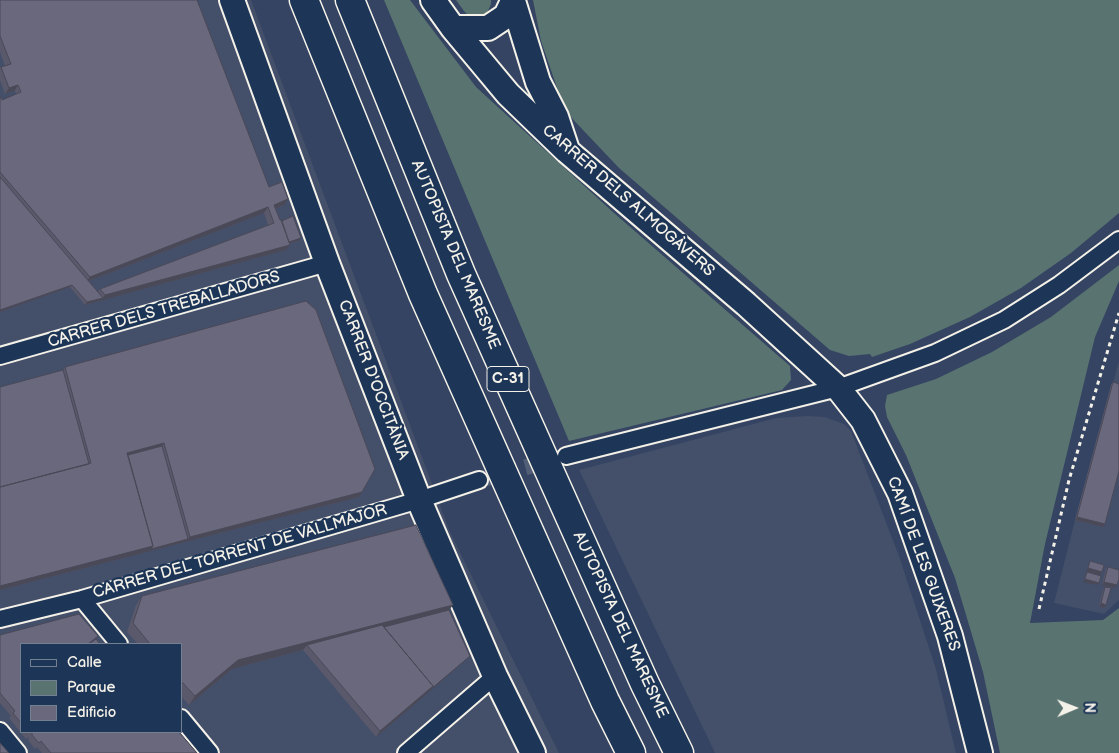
<!DOCTYPE html>
<meta charset="utf-8">
<style>
body{margin:0}
#map{position:relative;width:1119px;height:753px;overflow:hidden;background:#344462;font-family:"Balsamiq Sans",sans-serif}
canvas{display:block}
.legend{position:absolute;left:20px;top:643px;width:162px;height:90px;box-sizing:border-box;background:#1d3557;border:1px solid #738091;margin:0;padding:6px 9px;list-style:none;font-size:15px;color:#f4f1e8}
.legend li{display:flex;align-items:center;gap:10px;height:25px}
.legend b{width:25px;border:1px solid #738091}
.north{position:absolute;left:1049px;top:683px;width:50px;height:50px;-webkit-text-stroke:4px #1d3557;paint-order:stroke;rotate:89deg;font-size:14px;font-weight:700;line-height:20px;text-align:center;color:#f4f1e8}
.north::after{content:'';display:block;margin:auto;width:18px;height:22px;background:#f4f1e8;clip-path:polygon(50% 0,100% 100%,50% 72%,0 100%)}
</style>
<div id="map">
<canvas width="1119" height="753"></canvas>
<ul class="legend">
<li><b style="height:6px;background:#1d3557"></b>Calle</li>
<li><b style="height:14px;background:#597370"></b>Parque</li>
<li><b style="height:14px;background:#69687d"></b>Edificio</li>
</ul>
<div class="north">N</div>
</div>
<script>
const g = document.querySelector('canvas').getContext('2d');
g.lineJoin = 'round';
function paint(path, color) { g.fillStyle = color; g.fill(path, 'evenodd'); }
const shape = rows => new Path2D(rows.map(r => 'M' + r).join(''));
function strokePath(path, color, width, dash) { g.strokeStyle = color; g.lineWidth = width; g.lineCap = dash ? 'butt' : 'round'; g.setLineDash(dash || []); g.stroke(path); }
function write(font, color, halo, rows, align = 'center') {
  g.font = font + ' "Balsamiq Sans",sans-serif'; g.lineWidth = 4.5; g.setLineDash([]); g.textBaseline = 'middle'; g.strokeStyle = halo; g.fillStyle = color; for (const [text, x, y, turn = 0] of rows) {
    g.save(); g.translate(x, y); g.rotate((+turn || 0) * Math.PI / 180); g.textAlign = isNaN(turn) ? turn : align; if (halo) g.strokeText(text, 0, 0); g.fillText(text, 0, 0); g.restore();
  }
}
paint(shape([
 [0,0,251,0,450,532,559,753,0,753],
 [21,644,181,644,181,732,21,732],
 [1119,361,1119,600,1104,614,1054,603,1075,520],
 [807,416,825,417,844,424,851,431,899,556,936,669,956,753,715,753,579,470,776,418]
]), '#444f6a');
paint(shape([
 [384,0,410,0,476,87,614,213,790,366,791,380,782,390,569,441],
 [456,0,491,0,491,4,488,11,482,16,475,17,469,16,464,11],
 [533,0,1119,0,1119,213,1071,253,1021,288,970,317,910,344,872,357,870,354,849,356,830,350,619,168,565,111,541,41],
 [1119,265,1119,281,1095,337,1045,544,1030,623,1103,620,1119,608,1119,753,1000,753,983,672,955,578,906,455,887,417,885,406,887,395,936,379,992,352,1051,317]
]), '#597370');
strokePath(shape([
 [479,480,552,460]
]), '#515e76', 16, [16, 8]);
const street = shape([
 [0,356,327,263],
 [566,456,838,388,935,353,1004,320,1059,285,1119,240],
 [82,599,119,644],
 [0,619,82,599,419,500,479,480],
 [181,718,210,753],
 [0,731,18,753],
 [406,753,495,676]
]);
const secondary = shape([
 [232,0,327,263,419,500,495,676,533,753],
 [433,0,453,28,508,94,567,151,746,304,838,388,863,420,900,493,950,636,980,753],
 [513,1,538,82,556,117,566,147],
 [453,28,488,28,506,16,513,1]
]);
const highway = shape([
 [304,0,423,294,605,701,631,753],
 [350,0,461,274,645,684,679,753]
]);
strokePath(street, '#f4f1e8', 20);
strokePath(secondary, '#f4f1e8', 28);
strokePath(highway, '#f4f1e8', 31);
strokePath(shape([
 [1039,609,1069,480,1119,313]
]), '#f4f1e8', 3, [4, 4]);
strokePath(street, '#1d3557', 16);
strokePath(secondary, '#1d3557', 24);
strokePath(highway, '#1d3557', 28);
paint(shape([
 [0,0,269,187,284,205,275,209,280,220,299,241,289,244,286,250,85,305,70,287,0,312,0,96,2,100,16,94,15,90,5,94,0,80,0,69,1,67,5,66,0,52],
 [264,213,268,225,100,289,98,292,89,281],
 [65,367,362,492,359,497,0,590,63,370],
 [1113,382,1105,524,1103,527,1075,520,1111,385],
 [1108,567,1115,588,1102,585,1106,569],
 [1105,587,1106,605,1104,608,1099,606,1103,590],
 [142,596,449,610,470,656,468,658,376,737,303,650,232,669,189,705,181,696,181,644,138,644,127,632,136,605],
 [0,635,21,644,21,732,179,732,197,753,42,753,37,747,35,749,28,740,29,737,26,739,9,718,11,716,0,703]
]), '#5a596c');
paint(shape([
 [18,85,15,90,5,94,9,88],
 [288,199,284,205,270,211,274,205],
 [268,207,264,213,86,282,90,277],
 [301,238,299,241,287,244,289,242],
 [290,245,286,250,85,305,87,302,103,298,105,295],
 [72,285,70,287,0,312,0,310],
 [164,443,160,449,126,458,127,453],
 [362,492,359,497,0,590,0,586,153,546,188,539,190,537],
 [1077,517,1105,524,1103,527,1075,520],
 [1088,568,1102,572,1100,575,1086,571],
 [1085,579,1099,583,1097,585,1083,582],
 [1104,582,1117,585,1115,588,1102,585],
 [1101,603,1106,605,1104,608,1099,606],
 [453,605,447,613,307,645,303,650,232,669,189,705,195,696,238,660],
 [470,656,468,658,429,692,431,689],
 [433,686,429,692,376,737,380,731]
]), '#4a4958');
const building = shape([
 [0,0,197,0,269,187,282,182,288,199,274,205,280,220,281,220,290,245,105,295,100,289,274,223,268,207,90,277,0,172,0,96,2,100,21,92,18,85,9,88,1,67,11,64,0,36,0,0],
 [0,177,103,298,87,302,72,285,0,310,0,177],
 [293,216,301,238,289,242,282,221,293,216],
 [306,301,316,310,375,469,362,492,190,537,164,443,127,453,153,546,0,586,0,487,91,463,65,367,306,301],
 [63,370,89,464,0,487,0,387,63,370],
 [1113,382,1119,384,1119,471,1105,524,1077,517,1113,382],
 [162,446,188,539,151,549,153,546,128,455,162,446],
 [416,525,453,605,238,660,195,696,181,681,181,644,150,644,133,623,142,596,416,525],
 [1090,561,1104,565,1102,572,1088,568,1090,561],
 [1108,567,1119,570,1119,579,1117,585,1104,582,1108,567],
 [1087,572,1101,576,1099,583,1085,579,1087,572],
 [1105,587,1111,588,1106,605,1101,603,1105,587],
 [449,610,470,656,431,689,433,686,384,627,449,610],
 [79,614,98,636,88,644,21,644,21,723,13,713,15,711,0,693,0,635,79,614],
 [382,625,433,686,380,731,307,645,382,625],
 [96,639,100,644,89,644,96,639],
 [32,732,179,732,197,753,51,753,41,741,39,743,32,735,32,732],
 [0,743,9,753,0,753,0,743]
]);
paint(building, '#69687d');
strokePath(building, '#4a4958', 1);
for (const [x, y, w] of [
 [508,379,42]
]) { const box = new Path2D(); box.roundRect(x - w / 2, y - 12.5, w, 25, 4); g.fillStyle = '#1d3557'; g.fill(box); strokePath(box, '#f4f1e8', 1); }
write('bold 15px', '#f4f1e8', null, [
 ["C-31",508,379]
]);
write('16px', '#f4f1e8', '#1d3557', [
 ["CARRER DELS ALMOGÀVERS",628,201,41],
 ["AUTOPISTA DEL MARESME",455,255,67],
 ["CARRER DELS TREBALLADORS",164,310,-16],
 ["CARRER D'OCCITÀNIA",373,380,69],
 ["CARRER DEL TORRENT DE VALLMAJOR",240,552,-16],
 ["CAMÍ DE LES GUIXERES",923,564,70],
 ["AUTOPISTA DEL MARESME",620,625,65]
]);
</script>
